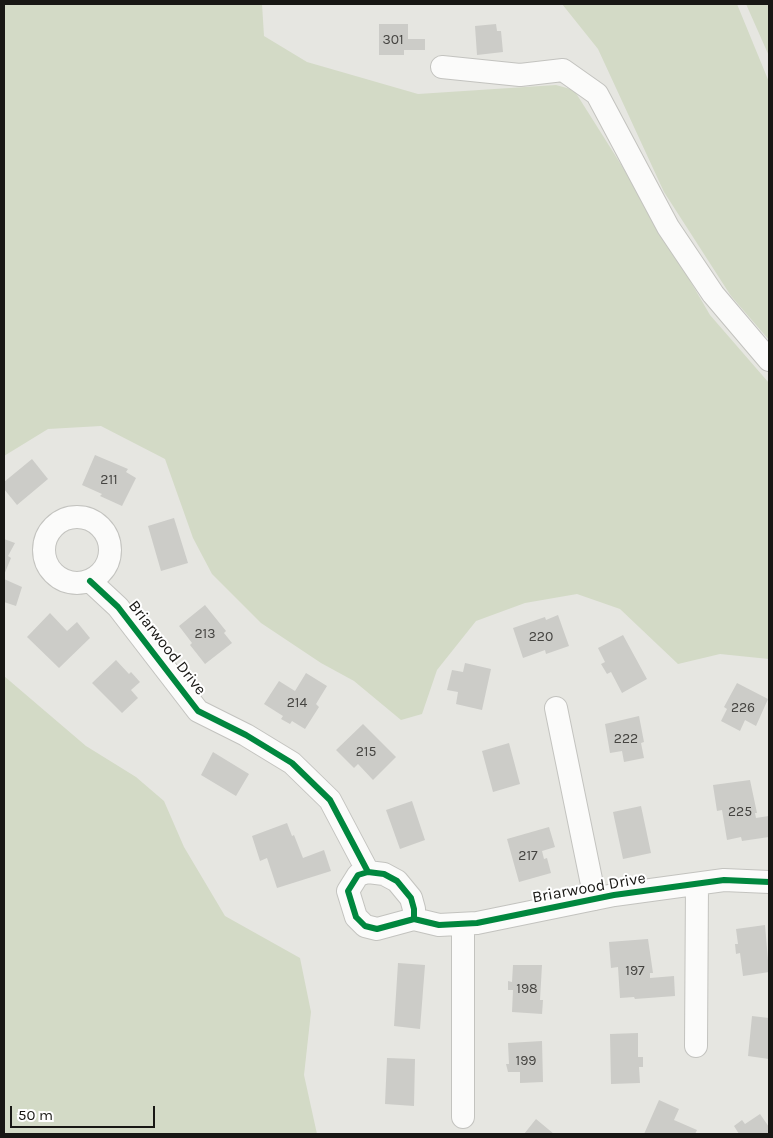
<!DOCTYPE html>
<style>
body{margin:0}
#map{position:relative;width:773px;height:1138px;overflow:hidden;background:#e6e6e1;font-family:Karla,sans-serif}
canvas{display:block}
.frame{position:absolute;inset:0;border:5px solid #181714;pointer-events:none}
.scale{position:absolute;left:10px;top:1106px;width:145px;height:22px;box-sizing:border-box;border:2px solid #181714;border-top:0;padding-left:6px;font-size:15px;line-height:18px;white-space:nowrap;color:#181714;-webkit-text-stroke:4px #fff;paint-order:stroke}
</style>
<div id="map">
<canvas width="773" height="1138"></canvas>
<div class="frame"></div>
<div class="scale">50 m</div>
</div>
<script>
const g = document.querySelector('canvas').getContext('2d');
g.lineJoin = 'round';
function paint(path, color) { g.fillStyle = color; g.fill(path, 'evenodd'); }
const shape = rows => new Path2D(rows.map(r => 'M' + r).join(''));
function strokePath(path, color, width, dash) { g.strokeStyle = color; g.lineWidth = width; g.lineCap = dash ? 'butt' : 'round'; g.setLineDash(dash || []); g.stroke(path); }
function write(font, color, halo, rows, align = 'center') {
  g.font = font + ' Karla,sans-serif'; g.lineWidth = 4; g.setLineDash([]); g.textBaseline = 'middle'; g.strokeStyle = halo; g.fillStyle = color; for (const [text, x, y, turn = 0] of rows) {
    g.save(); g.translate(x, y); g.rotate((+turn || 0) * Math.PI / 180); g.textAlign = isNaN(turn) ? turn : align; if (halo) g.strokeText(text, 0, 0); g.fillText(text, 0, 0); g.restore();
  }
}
paint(shape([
 [4,4,262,4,264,36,307,62,418,94,556,85,574,90,639,193,710,315,769,383,769,659,720,654,678,664,620,609,577,594,525,603,476,621,437,670,422,714,401,720,354,681,321,663,261,623,212,574,193,538,165,459,101,426,48,429,4,456],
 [562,4,737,4,769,82,769,340,731,296,664,192,598,49],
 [746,4,769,4,769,56],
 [4,676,86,746,136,777,164,801,184,847,225,916,300,958,311,1012,304,1075,317,1134,4,1134]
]), '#d3dac6');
paint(shape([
 [379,24,408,24,408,39,425,39,425,50,404,50,404,55,379,55],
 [496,24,497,31,501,31,503,52,477,55,475,26],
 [95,455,128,469,126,472,136,478,122,506,100,496,102,494,82,485],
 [32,459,48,479,17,505,4,489,4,482],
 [174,518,188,563,161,571,148,526],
 [4,539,15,543,8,556,11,558,4,575],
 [4,579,22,587,16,606,4,602],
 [205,605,226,631,224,633,232,643,205,664,190,645,192,643,179,626],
 [50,613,67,631,77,622,90,638,59,668,27,637],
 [558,615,569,646,546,654,545,650,523,658,513,628,545,617,546,620],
 [623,635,647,679,622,693,611,672,607,674,601,664,605,662,598,648],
 [116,660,129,674,131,672,140,682,131,690,138,698,122,713,92,683],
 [465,663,491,669,482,710,456,704,458,692,447,690,452,670,463,672],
 [306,673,327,686,316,704,319,707,305,729,292,721,290,724,281,719,283,716,264,704,279,681,295,691],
 [737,683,768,699,756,726,745,720,740,731,721,721,727,709,724,707],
 [639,716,644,742,641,743,644,758,624,762,622,751,610,753,605,724],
 [363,724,396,757,373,780,358,764,354,768,336,750],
 [509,743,520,784,493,792,482,751],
 [213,752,249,774,236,796,201,775],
 [750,780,757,813,755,813,756,818,769,816,769,837,742,841,741,837,727,840,722,810,717,811,713,785],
 [412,801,425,840,400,849,386,810],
 [641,806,651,853,623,859,613,812],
 [287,823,292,836,294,835,303,858,324,850,331,871,277,888,267,858,260,861,252,836],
 [549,827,555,847,542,851,544,859,547,858,551,873,519,882,507,839],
 [765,925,769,972,743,976,740,953,736,954,735,944,738,944,736,929],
 [648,939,653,973,650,973,650,978,674,976,675,996,635,999,634,997,620,998,618,967,611,968,609,942],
 [398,963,425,965,420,1029,394,1026],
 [513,965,542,965,540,1000,543,1000,542,1014,512,1012,513,990,508,990,508,981,512,982],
 [752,1016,769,1018,769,1059,748,1056],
 [638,1033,638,1057,643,1057,643,1067,639,1067,640,1083,611,1084,610,1034],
 [542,1041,543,1082,520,1083,520,1072,508,1072,506,1064,509,1064,508,1043],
 [387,1058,415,1059,414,1106,385,1104],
 [659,1100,679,1109,674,1120,697,1130,695,1134,644,1134],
 [760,1114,769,1127,769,1134,739,1134,734,1126,742,1120,745,1124],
 [536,1119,554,1134,524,1134]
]), '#ccccc8');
const minor = shape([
 [442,67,520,75,563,70,597,94,668,227,713,294,769,360],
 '44 550a33 33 0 1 1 66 0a33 33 0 1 1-66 0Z',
 [90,581,118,607,198,711,246,735,292,763,330,800,368,872],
 [556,708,595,899],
 [414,919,414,909,411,898,397,881,384,874,368,872,358,875,348,891,356,917,365,926,377,929,414,919,439,925,477,923,614,895,724,880,769,882],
 [463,924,463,1117],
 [696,1046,697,884]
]);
strokePath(minor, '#c3c3bf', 24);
strokePath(minor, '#fbfbfa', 22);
strokePath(shape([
 [90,581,118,607,198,711,246,735,292,763,330,800,368,872],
 [414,919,414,909,411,898,397,881,384,874,368,872,358,875,348,891,356,917,365,926,377,929,414,919,439,925,477,923,614,895,724,880,769,882]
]), '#00873e', 6);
write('14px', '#454441', null, [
 ["301",393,40],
 ["211",109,480],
 ["213",205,634],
 ["220",541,637],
 ["214",297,703],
 ["226",743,708],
 ["222",626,739],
 ["215",366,752],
 ["225",740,812],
 ["217",528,856],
 ["197",635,971],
 ["198",527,989],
 ["199",526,1061]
]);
write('16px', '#181714', '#fff', [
 ["Briarwood Drive",167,648,52],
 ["Briarwood Drive",589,888,-10]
]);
</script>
